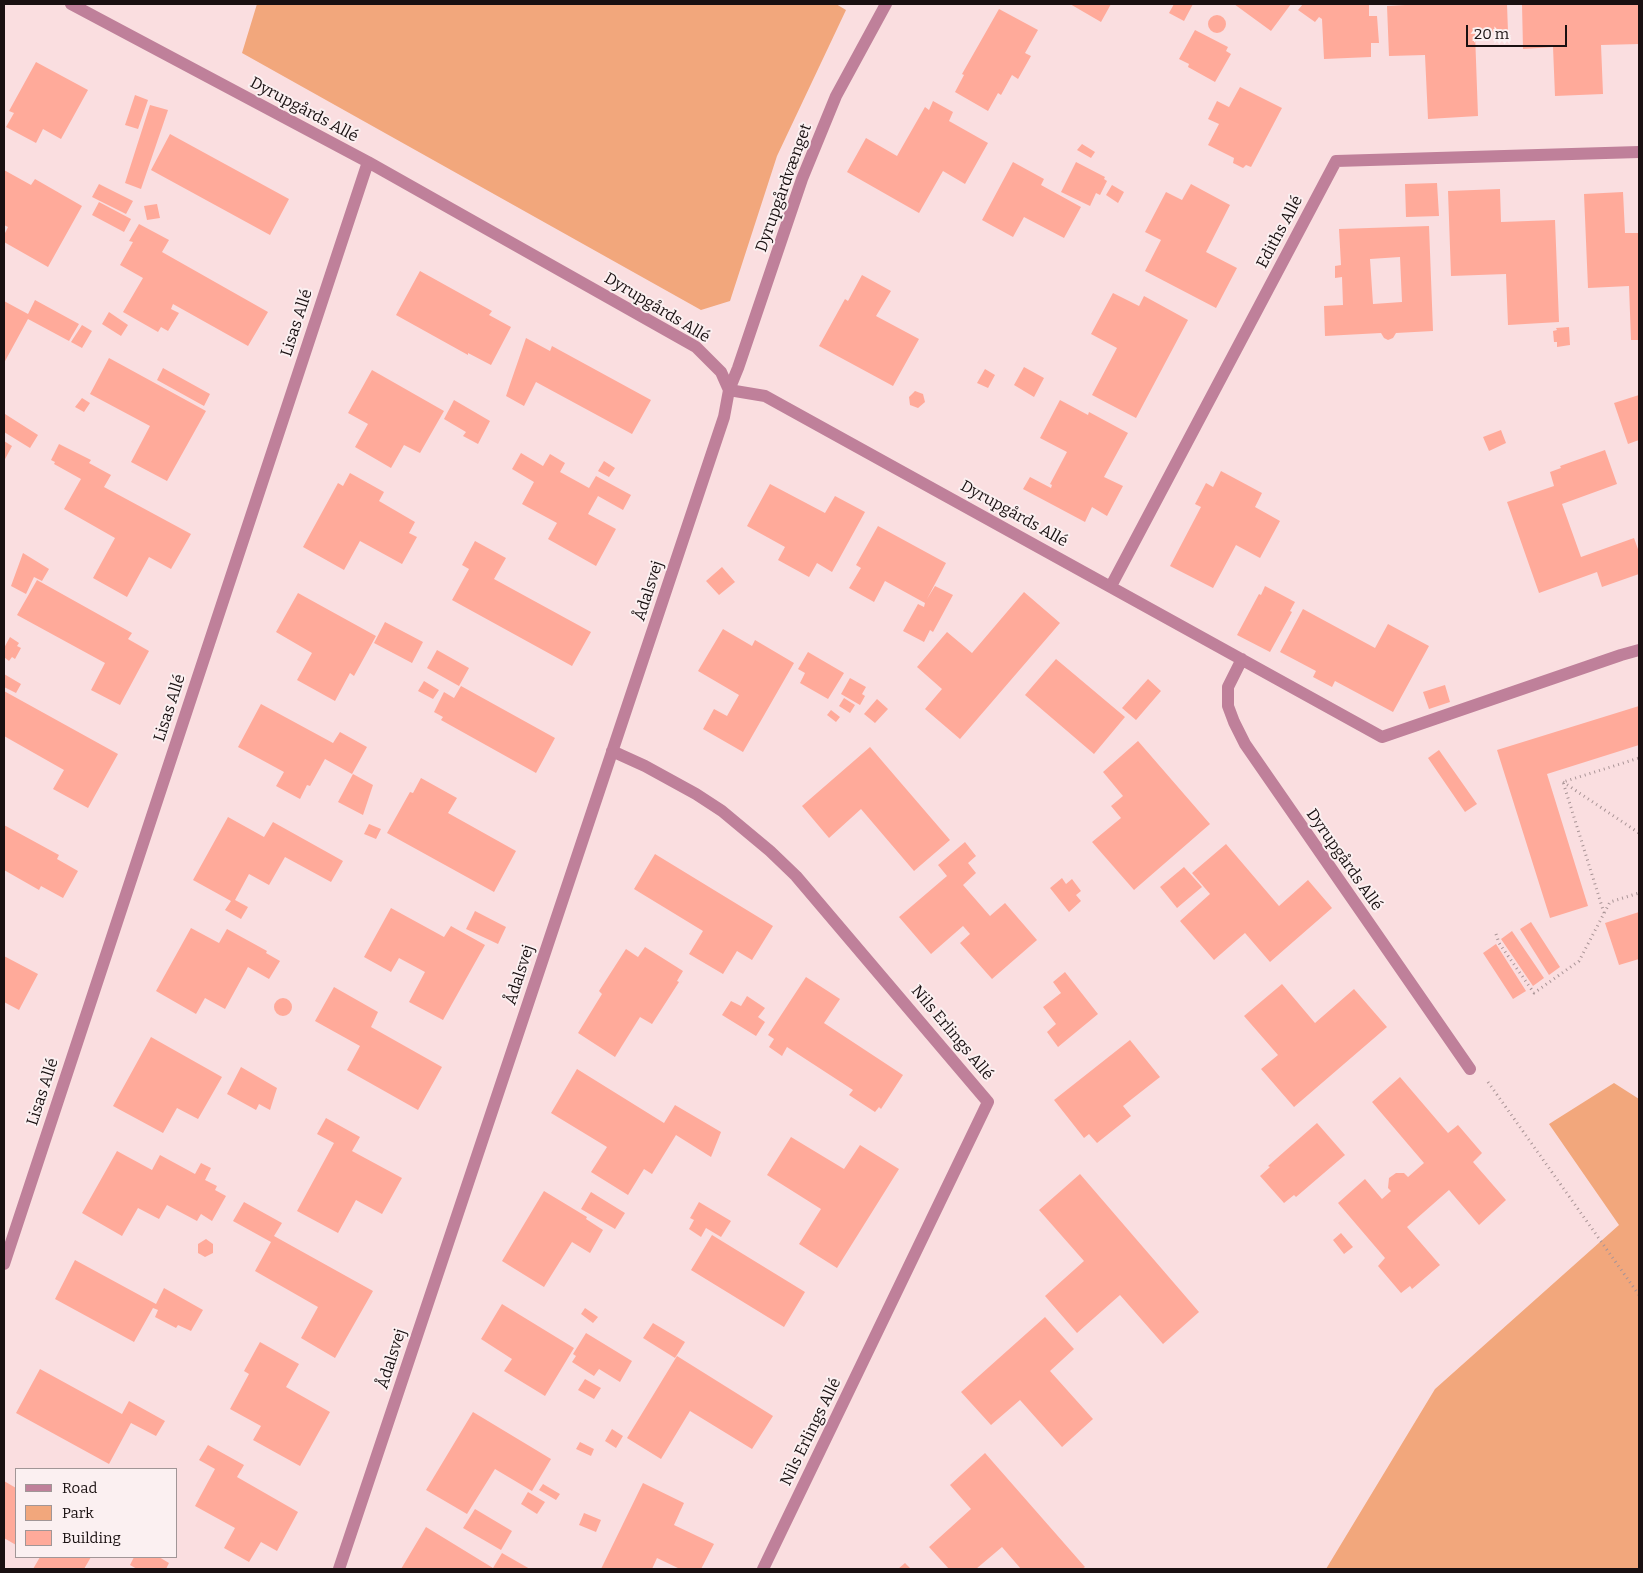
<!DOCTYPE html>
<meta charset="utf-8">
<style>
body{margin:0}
#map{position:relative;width:1643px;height:1573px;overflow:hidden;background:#fadee0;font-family:Bitter,serif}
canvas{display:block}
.frame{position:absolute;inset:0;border:5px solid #191011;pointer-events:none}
.legend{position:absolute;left:15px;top:1468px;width:162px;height:90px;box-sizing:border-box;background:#fbf0f1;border:1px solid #a19697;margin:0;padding:6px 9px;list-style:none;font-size:15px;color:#191011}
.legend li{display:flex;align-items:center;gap:10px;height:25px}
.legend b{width:25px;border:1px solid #a19697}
.scale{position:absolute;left:1466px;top:25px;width:101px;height:22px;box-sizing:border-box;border:2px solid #191011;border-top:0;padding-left:6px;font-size:15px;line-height:18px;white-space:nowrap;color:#191011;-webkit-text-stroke:4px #fbf0f1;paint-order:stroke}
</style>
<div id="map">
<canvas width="1643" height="1573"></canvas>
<div class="frame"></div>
<ul class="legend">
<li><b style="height:6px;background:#bf809a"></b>Road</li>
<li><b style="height:14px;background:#f2a77c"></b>Park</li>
<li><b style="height:14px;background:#ffaa9a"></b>Building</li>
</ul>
<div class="scale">20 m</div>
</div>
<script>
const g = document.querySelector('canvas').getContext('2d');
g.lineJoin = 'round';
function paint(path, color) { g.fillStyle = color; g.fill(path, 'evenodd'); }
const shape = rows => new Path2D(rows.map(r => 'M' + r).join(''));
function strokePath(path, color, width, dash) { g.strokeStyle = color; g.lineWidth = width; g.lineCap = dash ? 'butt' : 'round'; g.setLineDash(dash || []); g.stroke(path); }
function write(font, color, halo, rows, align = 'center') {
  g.font = font + ' Bitter,serif'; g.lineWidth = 4; g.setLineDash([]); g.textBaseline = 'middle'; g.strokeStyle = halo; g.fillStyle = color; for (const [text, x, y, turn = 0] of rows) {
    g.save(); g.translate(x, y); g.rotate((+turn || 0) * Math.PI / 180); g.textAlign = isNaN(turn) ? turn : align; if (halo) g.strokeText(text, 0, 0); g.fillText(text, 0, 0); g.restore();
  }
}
paint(shape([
 [257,4,836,4,846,10,777,156,730,301,701,310,242,53],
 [1614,1083,1639,1099,1639,1569,1326,1569,1435,1389,1619,1225,1549,1124]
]), '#f2a77c');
paint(shape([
 [1070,4,1111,4,1101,22],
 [1174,4,1193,4,1184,21,1169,13],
 [1234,4,1291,4,1271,31],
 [1303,4,1369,4,1369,16,1377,16,1379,43,1371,43,1371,57,1324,59,1322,19,1319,17,1315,22,1298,10],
 [1423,4,1507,4,1508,32,1475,33,1478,116,1428,119,1425,55,1389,56,1387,6],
 [1522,4,1639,4,1639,44,1601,45,1603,94,1555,96,1553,47,1523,49],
 [999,9,1038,30,1025,53,1031,56,1018,79,1012,75,1001,95,998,93,988,111,955,92,964,75,962,74],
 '1208 24a9 9 0 1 1 18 0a9 9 0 1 1-18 0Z',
 [1195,30,1228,47,1226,51,1231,54,1215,82,1188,67,1189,64,1179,59],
 [36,62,88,90,61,139,43,129,36,143,6,127,14,113,9,111],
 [1240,87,1282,108,1251,167,1246,165,1243,168,1233,163,1234,158,1208,145,1219,124,1208,119,1217,101,1229,107],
 [135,95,148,100,138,129,125,125],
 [933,101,953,112,949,121,988,143,965,184,943,171,919,213,847,172,866,138,897,156,925,107,929,110],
 [150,105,168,110,141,189,125,183],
 [170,134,289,199,270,235,151,170],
 [1082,144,1095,152,1091,158,1077,150],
 [1013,162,1044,179,1041,185,1081,207,1064,238,1024,217,1013,237,982,220],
 [1076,162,1105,177,1104,179,1107,181,1100,195,1096,193,1090,206,1061,192],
 [4,170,31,185,35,179,82,206,48,267,4,242,4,235,8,227,4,225],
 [1437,183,1439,216,1406,217,1405,184],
 [99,184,133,201,126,214,92,197],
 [1191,184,1230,205,1206,252,1237,268,1216,308,1145,271,1161,240,1145,232,1166,192,1182,200],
 [1112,185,1124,192,1118,203,1106,195],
 [1500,189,1501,222,1555,220,1559,322,1508,325,1506,274,1451,276,1448,191],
 [1623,192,1625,233,1639,233,1639,340,1631,340,1629,286,1588,288,1584,194],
 [99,202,131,219,124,232,92,215],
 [157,204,160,218,147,220,144,206],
 [139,224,169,240,162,252,268,312,248,346,173,304,171,309,179,313,168,331,161,327,158,332,123,312,143,278,120,265,133,242,129,241],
 [1429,226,1433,331,1396,333,1393,338,1388,340,1384,338,1381,333,1325,336,1324,306,1343,305,1342,277,1335,278,1335,266,1341,265,1339,229],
 [1400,257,1402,302,1373,304,1370,259],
 [420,271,492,311,489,315,511,327,491,365,468,353,468,355,396,315],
 [862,275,891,291,876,316,919,339,893,386,819,346,845,299,848,301],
 [1113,293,1139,306,1144,296,1188,320,1136,418,1092,395,1117,348,1091,334],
 [35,300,79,324,69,341,28,319,4,363,4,301,28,314],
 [109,312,128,325,121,336,102,324],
 [82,325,92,331,82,348,71,342],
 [1569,327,1570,345,1557,347,1557,342,1554,342,1553,331,1557,330,1556,328],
 [526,338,550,351,552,346,651,400,632,434,536,382,524,406,506,396],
 [109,358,206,411,167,481,131,462,150,426,90,394],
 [1024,367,1044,378,1034,397,1014,385],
 [163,368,210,394,204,406,157,380],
 [985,369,995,375,988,388,977,383],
 [372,370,444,411,420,453,404,445,391,468,355,447,368,424,348,413],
 [915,391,923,394,925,402,918,408,910,405,909,397],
 [1639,395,1639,440,1628,444,1614,403],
 [82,398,90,403,84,412,75,407],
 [454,400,490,421,478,444,463,436,466,432,444,419],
 [1060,400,1088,415,1089,412,1128,433,1104,477,1123,486,1107,516,1092,507,1085,522,1023,489,1030,477,1051,488,1052,485,1050,484,1067,452,1040,438],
 [5,414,38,435,30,448,4,432,4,417],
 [1501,430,1506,443,1489,451,1483,437],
 [4,441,12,446,4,461],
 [59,444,91,460,89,463,111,475,104,487,191,534,171,569,149,557,127,597,93,578,115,538,64,509,81,479,54,464,55,462,51,460],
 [1605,450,1617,484,1562,504,1581,557,1634,538,1639,552,1639,574,1602,587,1597,572,1539,593,1507,502,1554,486,1550,472,1561,468,1560,466],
 [521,453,543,466,550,454,565,463,560,472,589,488,596,476,631,495,623,510,598,496,588,514,616,529,596,566,548,539,557,523,522,504,534,482,512,469],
 [604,461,615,468,609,477,598,471],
 [1221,471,1262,493,1255,507,1280,521,1260,558,1236,545,1213,588,1170,566,1201,507,1195,504,1206,483,1213,487],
 [350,473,384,492,379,501,415,522,409,533,417,537,402,564,360,541,344,570,303,547,338,483,343,486],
 [770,484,825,513,835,496,865,512,832,572,817,563,809,577,778,560,785,547,747,526],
 [878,526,946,563,927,599,935,586,953,595,933,632,930,630,924,642,903,631,918,604,924,607,925,603,885,581,874,602,849,588,861,568,856,565],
 [475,541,506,558,494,579,591,632,572,666,452,600,469,569,462,565],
 [23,553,49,569,42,581,34,577,26,594,11,586],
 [722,567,735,582,719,595,706,581],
 [37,580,132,633,128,639,149,651,120,705,91,690,105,663,17,615],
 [1265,586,1295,602,1290,611,1292,612,1270,652,1237,635,1259,594,1261,595],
 [1024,592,1060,623,960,739,925,709,942,689,917,667,947,632,972,653],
 [298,593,376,636,354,676,350,673,335,701,297,680,312,653,276,632],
 [1303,609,1375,648,1388,624,1429,646,1393,712,1335,681,1332,687,1313,677,1316,671,1280,652],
 [385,622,423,642,412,663,374,643],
 [723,629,752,646,755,640,794,663,743,752,703,729,714,709,727,716,739,695,698,671],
 [10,637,19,643,17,646,21,648,15,659,12,657,9,661,4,657,4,648],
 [437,650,469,668,459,686,427,668],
 [808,652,844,673,828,699,800,683,805,673,798,669],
 [1056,659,1125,717,1094,754,1025,695],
 [4,674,21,684,16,693,4,687],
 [850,678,866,687,862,694,865,696,860,705,841,694],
 [1148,679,1161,691,1136,720,1122,708],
 [424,681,439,690,433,699,418,691],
 [1445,685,1450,702,1429,709,1423,692],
 [461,686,555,738,536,773,441,720,443,717,434,712,444,692,454,698],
 [4,691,118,754,88,808,53,789,64,770,4,736],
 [844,698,855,705,850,713,839,706],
 [877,699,888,709,875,723,864,714],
 [261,704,333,743,340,732,367,747,352,774,325,759,310,786,307,785,300,799,276,786,284,772,238,747],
 [1639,706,1639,745,1547,774,1588,906,1550,918,1497,750],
 [831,710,840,717,836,722,827,715],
 [1138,741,1210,824,1134,890,1092,842,1121,818,1111,806,1123,796,1103,772],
 [870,747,950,840,914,871,861,809,829,838,802,806],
 [1439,750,1477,804,1465,812,1428,758],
 [353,774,373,785,363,815,338,802],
 [421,778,457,798,448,813,516,851,494,892,387,833,410,792,413,793],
 [228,817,264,837,273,822,343,861,331,882,285,857,269,885,249,874,235,900,248,907,241,919,225,910,231,901,193,880],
 [369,824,381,829,376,839,364,834],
 [4,825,59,855,57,859,78,871,63,898,41,886,39,890,4,870],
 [965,842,976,856,968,863,976,873,963,885,990,916,1005,903,1037,940,992,979,960,943,970,934,963,926,931,954,899,917,947,876,938,865],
 [1226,844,1279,906,1308,880,1332,908,1270,962,1245,933,1214,960,1180,921,1210,894,1192,873],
 [655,854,773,926,752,960,737,951,723,974,689,954,703,931,634,889],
 [1184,867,1202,887,1177,908,1160,887],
 [1062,878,1066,884,1072,879,1081,891,1076,895,1081,901,1069,912,1050,888],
 [391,908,444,937,451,926,485,945,443,1020,409,1002,425,972,399,958,391,972,364,957],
 [475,911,506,927,498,944,466,929],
 [1639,912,1639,959,1619,965,1605,923],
 [1531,922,1560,967,1549,975,1520,929],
 [191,928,219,943,227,929,267,951,266,953,280,961,269,979,248,967,225,1009,205,998,196,1014,156,991],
 [1512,931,1544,978,1533,986,1501,939],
 [1496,944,1526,991,1513,999,1483,953],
 [645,947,683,971,677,981,679,982,652,1024,640,1017,615,1057,578,1033,602,994,599,991,626,949,638,957],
 [4,956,38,974,19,1010,4,1002],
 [1065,972,1098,1014,1058,1047,1047,1032,1056,1024,1043,1007,1061,993,1053,982],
 [806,977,840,999,824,1023,903,1075,881,1109,879,1107,875,1112,849,1095,853,1090,787,1047,782,1056,769,1047,774,1039,768,1035],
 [1282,984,1315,1023,1354,989,1387,1027,1294,1107,1261,1069,1278,1055,1244,1016],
 [334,987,378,1012,371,1027,442,1067,418,1110,347,1070,360,1046,315,1021],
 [747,996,765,1008,758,1017,765,1022,756,1036,722,1015,731,1001,741,1006],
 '274 1007a9 9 0 1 1 18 0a9 9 0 1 1-18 0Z',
 [151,1037,222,1077,198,1119,177,1108,163,1133,113,1106],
 [1130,1040,1160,1077,1123,1106,1131,1116,1097,1143,1089,1134,1084,1138,1054,1100],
 [241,1067,277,1088,270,1110,259,1104,256,1110,227,1094],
 [577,1069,664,1123,675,1105,721,1132,711,1157,676,1135,652,1174,644,1169,628,1195,591,1172,607,1147,551,1113],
 [1400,1077,1448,1133,1458,1125,1482,1153,1473,1162,1506,1200,1479,1225,1449,1190,1407,1227,1440,1265,1412,1289,1410,1286,1401,1293,1378,1266,1385,1258,1338,1203,1365,1179,1382,1199,1391,1191,1388,1188,1389,1178,1396,1173,1404,1173,1408,1177,1424,1163,1372,1102],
 [326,1118,360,1137,352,1151,402,1178,382,1214,356,1200,338,1233,297,1211,334,1143,317,1134],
 [1317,1123,1345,1155,1296,1197,1294,1195,1284,1203,1260,1176,1270,1167,1268,1166],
 [791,1137,844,1169,860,1145,899,1169,837,1268,799,1244,821,1209,767,1175],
 [117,1151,152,1170,160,1155,195,1174,201,1163,211,1168,205,1180,217,1186,215,1190,226,1196,212,1221,201,1214,197,1221,167,1205,159,1219,138,1208,122,1236,82,1213],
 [1080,1174,1199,1312,1163,1344,1120,1295,1077,1333,1045,1296,1084,1261,1039,1210],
 [544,1191,587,1217,586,1219,603,1230,590,1253,572,1242,544,1287,502,1261],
 [591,1192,625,1213,615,1229,581,1209],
 [244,1202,282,1223,274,1236,373,1291,335,1358,301,1338,318,1307,255,1271,271,1242,233,1221],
 [699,1202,731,1221,721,1237,706,1228,701,1237,689,1229,694,1220,690,1218],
 [1341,1233,1353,1247,1344,1254,1333,1240],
 [712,1235,805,1292,784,1327,691,1270],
 [206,1239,213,1244,213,1253,205,1257,198,1253,198,1244],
 [75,1260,156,1304,164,1288,203,1310,191,1331,178,1325,176,1328,155,1317,158,1310,153,1308,134,1342,55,1299],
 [502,1304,574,1348,545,1396,504,1371,512,1359,481,1339],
 [585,1308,598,1317,593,1323,581,1314],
 [1045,1317,1074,1349,1050,1371,1093,1419,1062,1447,1020,1400,991,1425,961,1392],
 [653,1323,685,1342,675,1358,643,1338],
 [586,1333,632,1361,620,1382,599,1369,594,1376,572,1362,576,1356,573,1354],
 [260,1342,299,1364,286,1387,330,1412,300,1466,253,1440,261,1426,230,1409,249,1374,244,1371],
 [677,1356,773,1416,752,1449,690,1411,661,1459,627,1438],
 [40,1369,122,1414,129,1401,165,1421,156,1436,131,1423,109,1464,16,1413],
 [585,1379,601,1388,594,1399,578,1390],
 [473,1412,551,1459,532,1491,495,1469,467,1514,426,1490],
 [612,1429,623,1436,616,1448,605,1441],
 [580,1442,594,1449,591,1456,576,1449],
 [208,1445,244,1465,237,1477,298,1512,277,1551,261,1542,249,1562,224,1548,235,1528,195,1506,215,1469,199,1460],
 [985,1453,1085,1567,1082,1569,1021,1569,1002,1547,976,1569,949,1569,929,1547,971,1509,950,1485],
 [4,1481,16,1488,16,1545,4,1538],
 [643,1483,684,1503,674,1525,714,1544,701,1569,680,1569,657,1558,652,1569,601,1569],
 [543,1484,560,1494,556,1500,539,1490],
 [528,1492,545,1502,537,1514,521,1504],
 [475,1509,512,1531,501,1550,463,1528],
 [584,1513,601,1520,596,1532,579,1525],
 [426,1527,493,1568,502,1553,530,1569,401,1569],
 [40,1557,91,1557,84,1569,33,1569],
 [134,1557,159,1557,169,1563,166,1569,137,1569,130,1565],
 [905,1563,911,1569,898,1569]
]), '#ffaa9a');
strokePath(shape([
 [1563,782,1639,833],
 [1604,913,1563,782,1639,758],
 [1496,934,1499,943,1534,993,1579,961,1610,902,1639,893],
 [1488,1082,1639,1295]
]), '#a99496', 3, [1, 4]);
strokePath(shape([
 [71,4,368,162,696,347,721,372,729,390],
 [729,390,765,396,1382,737,1621,655,1639,650],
 [1111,586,1336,161,1639,152],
 [1242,659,1228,687,1228,706,1234,722,1245,744,1470,1069],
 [612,751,645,766,696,794,722,811,770,851,796,876,988,1102,763,1569],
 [4,1264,368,162],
 [339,1569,724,417,729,390,738,368,802,179,836,96,886,4]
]), '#bf809a', 12);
write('16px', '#191011', '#fbf0f1', [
 ["Dyrupgårds Allé",304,110,28],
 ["Dyrupgårdvænget",784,188,-70],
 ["Ediths Allé",1280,232,-62],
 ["Dyrupgårds Allé",657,308,31],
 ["Lisas Allé",297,323,-72],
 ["Dyrupgårds Allé",1014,514,29],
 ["Ådalsvej",649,591,-72],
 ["Lisas Allé",170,708,-72],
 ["Dyrupgårds Allé",1344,860,55],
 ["Ådalsvej",520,975,-72],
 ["Nils Erlings Allé",952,1033,50],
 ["Lisas Allé",43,1092,-72],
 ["Ådalsvej",392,1359,-72],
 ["Nils Erlings Allé",811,1432,-64]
]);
</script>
